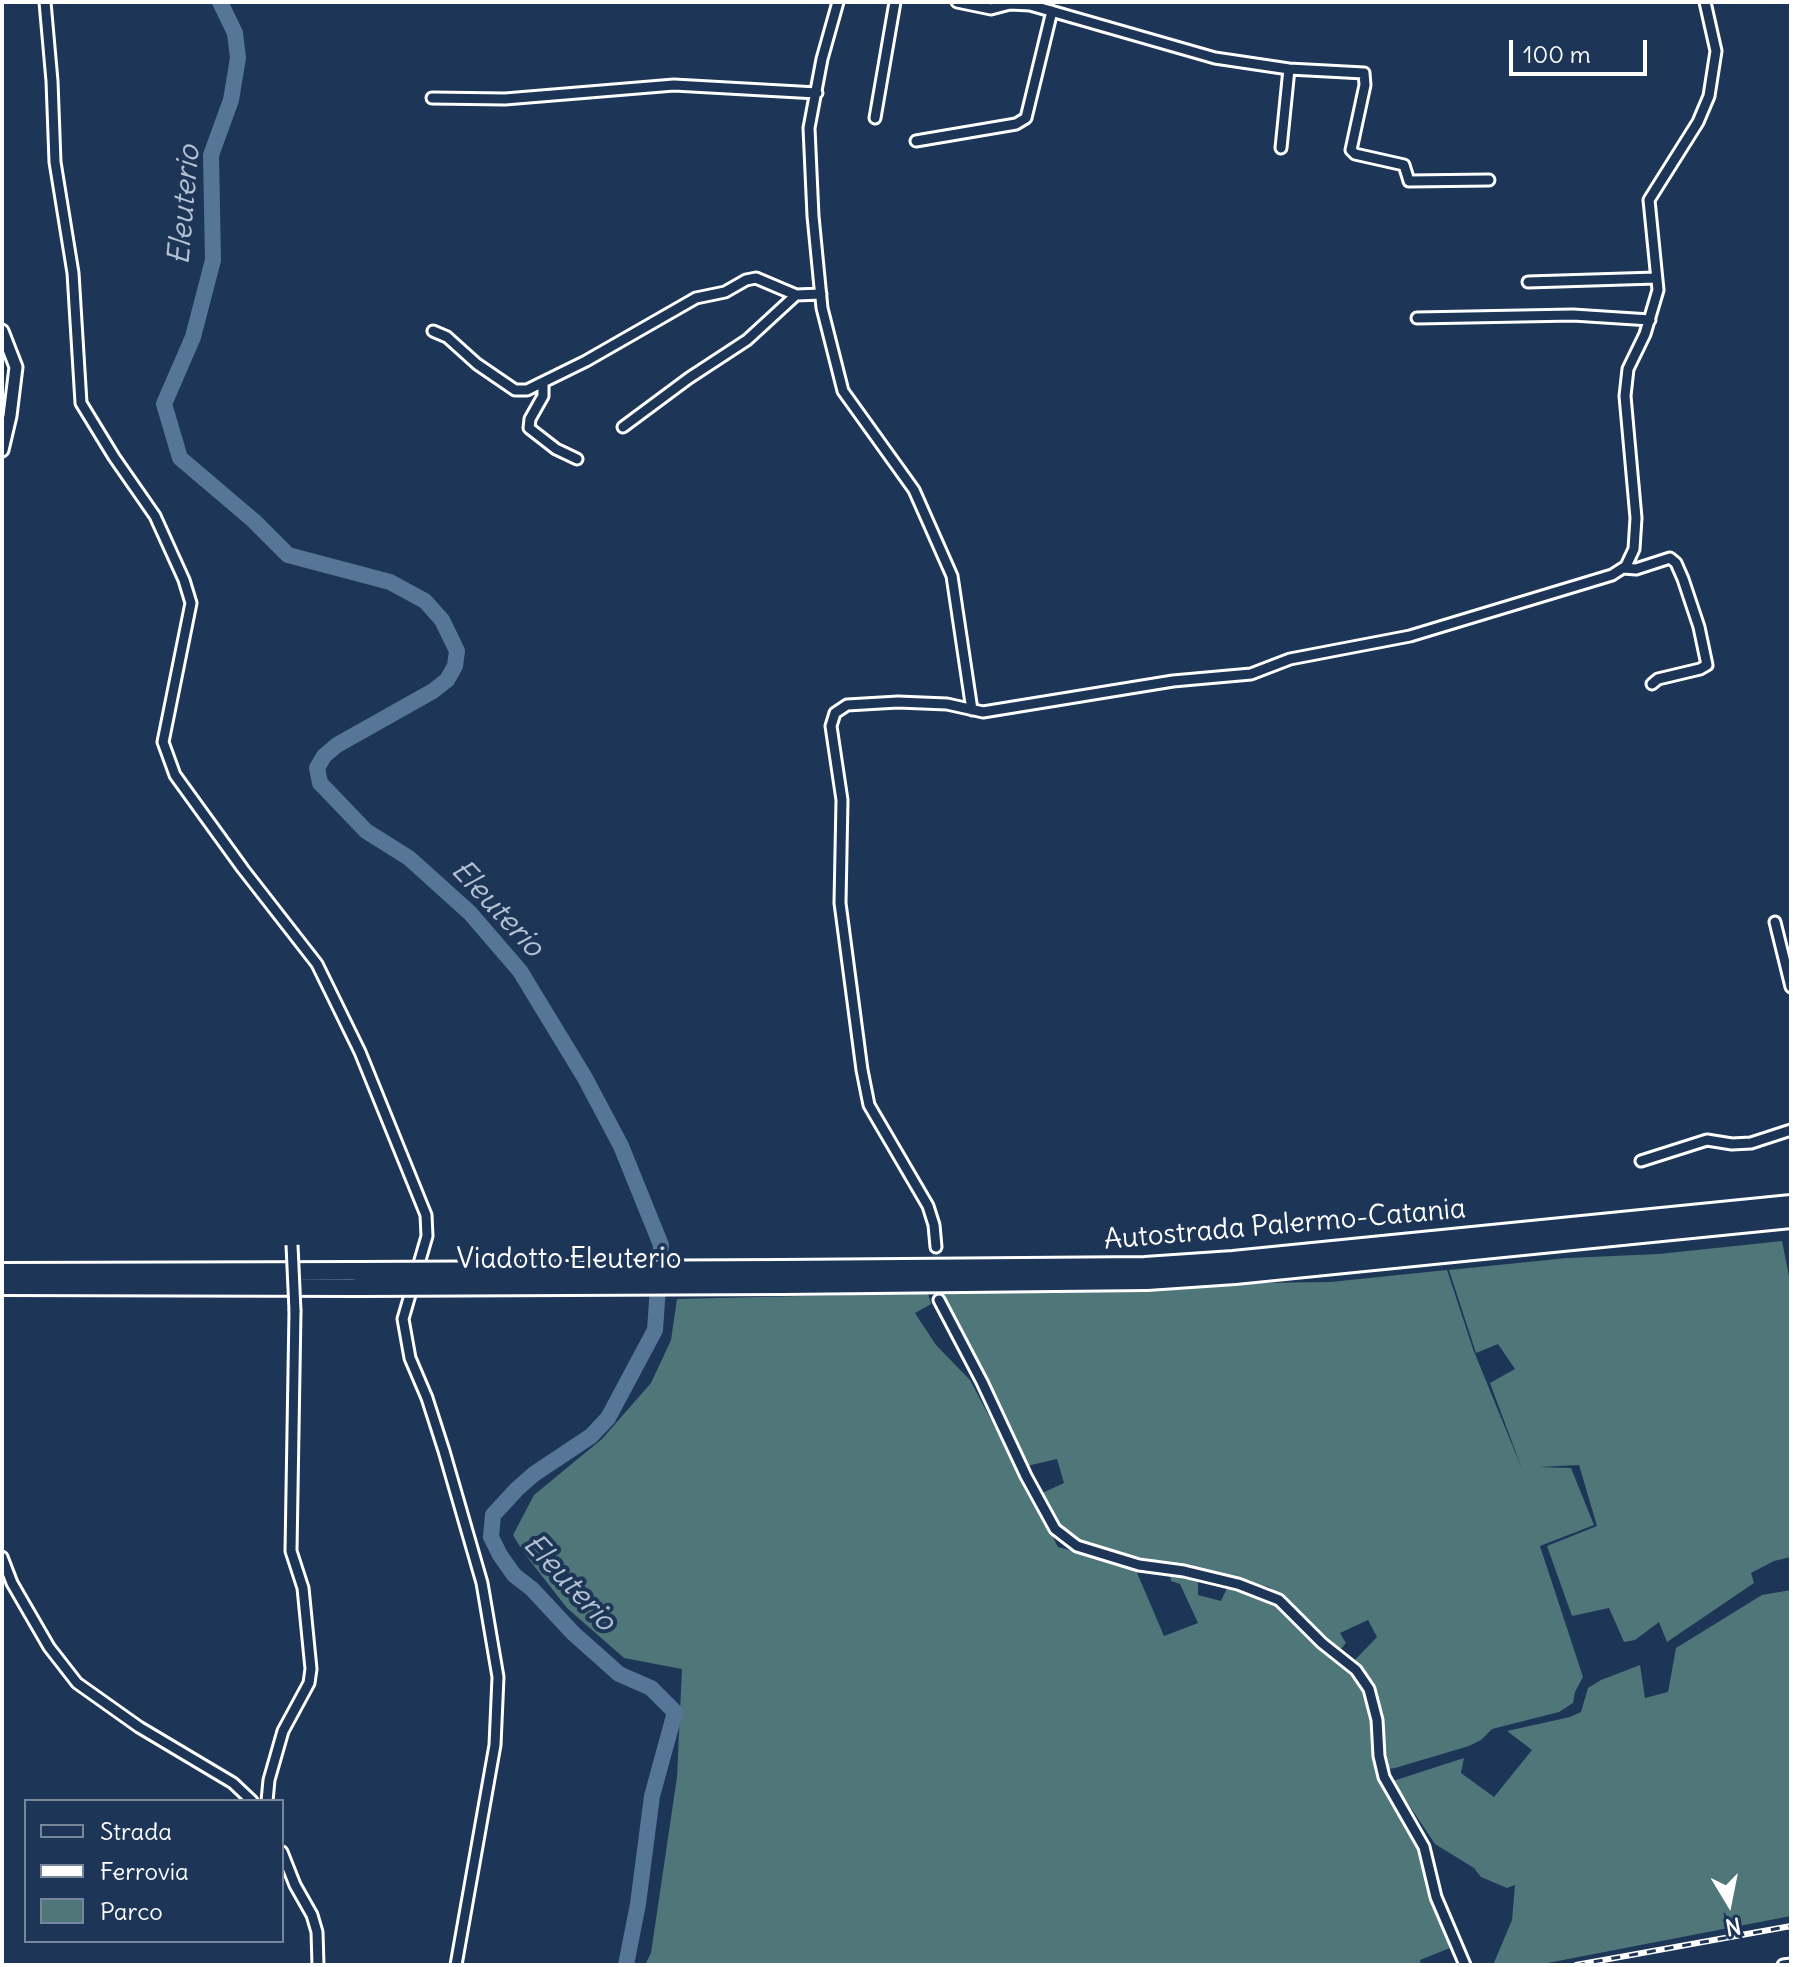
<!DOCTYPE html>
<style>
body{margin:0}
#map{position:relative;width:1793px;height:1967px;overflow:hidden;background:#1d3557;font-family:Delius,sans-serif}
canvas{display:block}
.frame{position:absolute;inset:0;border:4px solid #fff;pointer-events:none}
.legend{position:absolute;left:24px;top:1799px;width:260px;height:144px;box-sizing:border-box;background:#1d3557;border:2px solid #77869a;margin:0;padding:10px 14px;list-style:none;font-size:24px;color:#fff}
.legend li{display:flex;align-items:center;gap:16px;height:40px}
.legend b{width:40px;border:2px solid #77869a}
.north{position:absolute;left:1689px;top:1863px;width:80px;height:80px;-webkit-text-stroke:6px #1d3557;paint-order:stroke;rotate:170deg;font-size:22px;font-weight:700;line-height:32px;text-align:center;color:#fff}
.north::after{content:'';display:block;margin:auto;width:28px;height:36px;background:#fff;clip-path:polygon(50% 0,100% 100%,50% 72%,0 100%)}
.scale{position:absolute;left:1509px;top:40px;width:138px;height:36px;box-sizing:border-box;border:4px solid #fff;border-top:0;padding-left:10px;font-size:24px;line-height:28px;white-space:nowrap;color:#fff;-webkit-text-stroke:6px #1d3557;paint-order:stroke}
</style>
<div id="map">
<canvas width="1793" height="1967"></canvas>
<div class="frame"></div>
<ul class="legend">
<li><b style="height:10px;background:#1d3557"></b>Strada</li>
<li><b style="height:10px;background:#fff"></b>Ferrovia</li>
<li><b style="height:22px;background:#4f7679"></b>Parco</li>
</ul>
<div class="north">N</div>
<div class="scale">100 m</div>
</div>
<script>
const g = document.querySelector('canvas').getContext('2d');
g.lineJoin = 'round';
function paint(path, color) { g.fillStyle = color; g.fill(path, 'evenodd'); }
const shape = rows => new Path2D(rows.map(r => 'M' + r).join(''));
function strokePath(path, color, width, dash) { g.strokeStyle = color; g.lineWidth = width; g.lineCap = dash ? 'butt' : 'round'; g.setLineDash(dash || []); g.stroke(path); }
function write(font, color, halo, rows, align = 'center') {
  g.font = font + ' Delius,sans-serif'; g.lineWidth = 8; g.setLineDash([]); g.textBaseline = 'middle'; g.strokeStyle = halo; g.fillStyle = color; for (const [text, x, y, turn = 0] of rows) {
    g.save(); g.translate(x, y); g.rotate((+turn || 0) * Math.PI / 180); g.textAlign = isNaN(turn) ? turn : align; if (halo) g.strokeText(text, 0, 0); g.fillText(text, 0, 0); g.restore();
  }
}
paint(shape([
 [1782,1241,1791,1286,1791,1557,1774,1561,1751,1573,1754,1583,1667,1642,1659,1622,1635,1640,1624,1642,1609,1608,1572,1616,1547,1546,1597,1526,1579,1465,1538,1467,1571,1468,1594,1525,1540,1546,1583,1677,1575,1692,1573,1703,1559,1712,1492,1729,1481,1740,1469,1746,1395,1768,1388,1769,1380,1704,1370,1680,1353,1662,1377,1637,1368,1620,1340,1633,1346,1643,1339,1651,1296,1609,1269,1587,1091,1546,1074,1538,1059,1523,1040,1494,1064,1483,1057,1459,1027,1466,1008,1424,1001,1415,992,1390,965,1345,943,1293,1173,1290,1256,1283,1330,1282,1447,1270,1473,1349,1522,1469,1490,1383,1515,1369,1498,1344,1476,1353,1449,1270,1567,1258,1659,1254],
 [928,1293,931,1304,915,1313,936,1345,970,1380,1058,1547,1135,1568,1164,1636,1198,1623,1180,1584,1171,1581,1170,1574,1198,1580,1198,1595,1221,1601,1228,1586,1253,1594,1280,1609,1362,1686,1370,1712,1383,1790,1419,1852,1450,1948,1420,1960,1421,1965,645,1965,651,1953,677,1777,682,1669,624,1658,567,1608,524,1553,513,1535,534,1495,602,1439,651,1383,671,1340,677,1299],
 [1791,1590,1791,1916,1537,1965,1493,1965,1512,1920,1515,1885,1507,1888,1481,1877,1474,1868,1435,1844,1393,1781,1464,1758,1461,1773,1494,1797,1532,1750,1507,1731,1570,1717,1581,1712,1588,1688,1601,1680,1640,1665,1645,1698,1668,1692,1676,1648,1762,1595]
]), '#4f7679');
strokePath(shape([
 [220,2,235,33,238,58,231,100,211,155,213,260,193,337,164,404,180,458,254,521,288,555,390,582,425,601,442,620,457,651,455,666,447,680,433,691,337,745,324,756,317,768,320,783,366,831,409,858,470,913,520,971,585,1078,621,1146,661,1245,655,1330,608,1418,591,1436,534,1474,517,1489,493,1515,491,1537,500,1555,514,1575,532,1589,573,1633,619,1674,651,1688,675,1712,652,1796,638,1904,626,1965]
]), '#577697', 16);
strokePath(shape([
 [936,1247,939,1300]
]), '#344968', 9, [9, 4.5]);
const minor = shape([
 [45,2,52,81,55,162,73,273,81,403,114,457,155,516,184,580,191,603,163,742,175,775,243,869,317,964,360,1052,426,1215,427,1236,403,1319,410,1358,427,1398,444,1451,482,1583,498,1677,495,1745,456,1965],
 [838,2,822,59,809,128,813,216,822,308,843,391,914,490,952,576,972,710],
 [957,2,991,9,1010,4,1030,5,1215,58,1289,69,1364,73,1365,85,1351,150,1355,154,1404,165,1409,181,1489,180],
 [432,98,505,99,674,85,817,93],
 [875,118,895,2],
 [916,141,1016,124,1026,118,1052,11],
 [1281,148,1289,69],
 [1528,282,1656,278],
 [1417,318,1573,315,1650,320],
 [433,331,447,337,477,364,515,390,527,390,586,361,696,298,725,292,746,280,756,278,796,295,821,294],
 [543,384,543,396,530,419,529,428,556,449,577,459],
 [623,427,689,378,747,340,796,295],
 [1623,568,1636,569,1670,558,1676,563,1683,579,1699,627,1707,665,1700,669,1658,679,1652,684],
 [1775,922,1791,987],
 [1641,1161,1707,1140,1732,1144,1751,1143,1791,1130],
 [936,1247,934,1225,928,1206,869,1105,862,1070,840,903,842,800,831,726,835,713,847,705,898,702,947,704,983,712,1173,681,1251,674,1290,659,1410,636,1612,575,1626,566,1634,549,1636,518,1625,396,1628,369,1645,334,1658,290,1649,200,1698,122,1709,96,1716,51,1705,2],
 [939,1300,982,1382,1026,1476,1055,1529,1077,1546,1139,1565,1184,1571,1238,1584,1279,1600,1322,1643,1356,1670,1369,1689,1377,1720,1379,1756,1384,1777,1424,1847,1436,1897,1465,1965],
 [2,1557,12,1583,49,1647,77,1683,139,1727,233,1783,252,1801],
 [267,1801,269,1780,283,1731,309,1683,311,1669,303,1588,291,1551,295,1311],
 [282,1852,295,1885,312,1915,317,1932,318,1965],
 [1783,1965,1791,1964]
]);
const tertiary = shape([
 [2,331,16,367,10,416,2,450]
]);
const motorway = shape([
 [781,1269,1145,1266,1233,1260,1791,1204],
 [2,1272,358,1271],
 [782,1285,1147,1281,1235,1275,1791,1219],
 [2,1286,357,1287]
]);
strokePath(minor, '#fff', 15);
strokePath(tertiary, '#fff', 17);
strokePath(motorway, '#fff', 22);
strokePath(minor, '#1d3557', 9);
strokePath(tertiary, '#1d3557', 11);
strokePath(motorway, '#1d3557', 16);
const rail = shape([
 [1576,1965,1791,1926]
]);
strokePath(rail, '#fff', 6);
strokePath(rail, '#1d3557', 3, [9]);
const minorBridge = shape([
 [292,1245,295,1311]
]);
const motorwayBridge = shape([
 [358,1271,781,1269],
 [357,1287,782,1285]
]);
strokePath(minorBridge, '#fff', 15, []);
strokePath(motorwayBridge, '#fff', 22, []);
strokePath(minorBridge, '#1d3557', 9);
strokePath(motorwayBridge, '#1d3557', 16);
write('28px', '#fff', '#1d3557', [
 ["Autostrada Palermo-Catania",1285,1225,-5],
 ["Viadotto Eleuterio",569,1260]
]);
write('italic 30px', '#b3c1d0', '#1d3557', [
 ["Eleuterio",185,205,-85],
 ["Eleuterio",497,909,47],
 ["Eleuterio",569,1583,47]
]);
</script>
